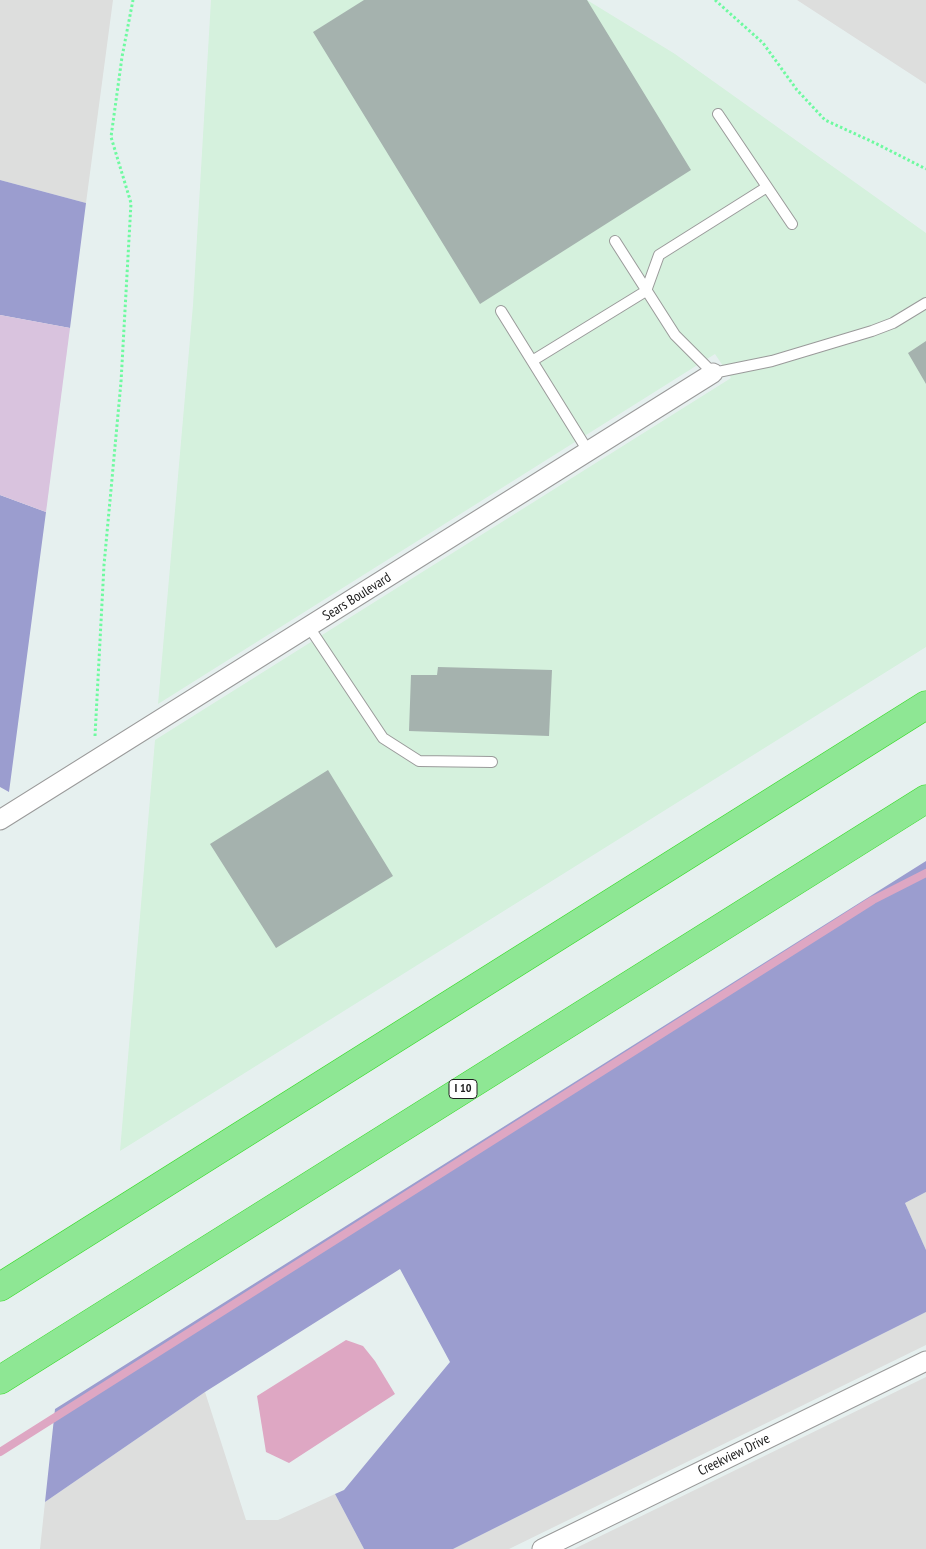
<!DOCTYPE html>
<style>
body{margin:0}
canvas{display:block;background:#e6f0ef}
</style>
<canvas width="926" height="1549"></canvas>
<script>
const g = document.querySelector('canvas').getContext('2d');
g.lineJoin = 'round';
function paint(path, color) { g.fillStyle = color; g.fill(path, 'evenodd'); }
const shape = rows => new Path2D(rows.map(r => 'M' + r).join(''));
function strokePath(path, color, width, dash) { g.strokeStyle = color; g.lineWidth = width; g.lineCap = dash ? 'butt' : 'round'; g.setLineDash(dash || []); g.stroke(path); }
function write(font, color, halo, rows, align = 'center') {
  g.font = font + ' "PT Sans Narrow",sans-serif'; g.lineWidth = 4; g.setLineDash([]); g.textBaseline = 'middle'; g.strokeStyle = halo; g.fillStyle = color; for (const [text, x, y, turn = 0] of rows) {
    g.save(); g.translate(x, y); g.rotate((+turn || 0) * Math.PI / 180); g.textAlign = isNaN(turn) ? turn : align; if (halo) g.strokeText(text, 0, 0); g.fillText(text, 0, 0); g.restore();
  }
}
paint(shape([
 [0,0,113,0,86,203,0,180],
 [797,0,926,0,926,84],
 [926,1192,926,1250,905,1203],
 [926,1312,926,1345,509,1549,453,1549],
 [926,1377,926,1549,574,1549],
 [205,1392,246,1520,278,1520,335,1494,364,1549,40,1549,45,1502]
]), '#dddedd');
paint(shape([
 [211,0,587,0,675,54,926,233,926,647,120,1151,155,740,731,378,715,354,158,704,193,305]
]), '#d5f1dd');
paint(shape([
 [0,180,86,203,70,328,0,315],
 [0,495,46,512,9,792,0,787],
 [926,861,926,1192,905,1203,926,1250,926,1312,453,1549,364,1549,335,1494,344,1490,450,1362,400,1269,205,1392,45,1502,55,1409]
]), '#9b9dcf');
paint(shape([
 [0,315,70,328,46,512,0,495]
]), '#d9c3de');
paint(shape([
 [346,1340,363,1346,375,1361,395,1394,289,1463,266,1452,257,1396]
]), '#dea7c3');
strokePath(shape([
 [0,1452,873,900,926,873]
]), '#dea7c3', 8);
paint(shape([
 [364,0,587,0,691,170,480,304,313,32],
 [926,341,926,384,908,353],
 [438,667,552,670,549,736,409,731,411,675,437,675],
 [328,770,393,876,276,948,210,844]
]), '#a5b2ae');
const lane = shape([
 [718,114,792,224],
 [615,241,675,335,713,373,772,361,872,331,893,323,926,303],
 [501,311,588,451],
 [532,361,646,291,659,255,767,187],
 [309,627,383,738,419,761,492,762]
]);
const street = shape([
 [0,820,713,373],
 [542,1549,926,1361]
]);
const highway = shape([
 [0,1287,926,705],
 [0,1380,926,799]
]);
strokePath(lane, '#9a9a9a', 12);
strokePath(street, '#9a9a9a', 21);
strokePath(highway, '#36db26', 29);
strokePath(shape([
 [715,0,763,43,797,90,825,120,875,143,926,169],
 [95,736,104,565,121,382,131,203,111,137,122,57,133,0]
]), '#6efaa0', 3, [2.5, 2.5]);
strokePath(lane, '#fff', 10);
strokePath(street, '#fff', 19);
strokePath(highway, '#8ee794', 28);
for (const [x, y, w] of [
 [463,1089,28]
]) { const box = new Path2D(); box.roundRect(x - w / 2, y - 9.5, w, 19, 4); g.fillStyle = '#fff'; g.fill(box); strokePath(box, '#202020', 1); }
write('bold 12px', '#202020', null, [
 ["I 10",463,1089]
]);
write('14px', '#202020', '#fff', [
 ["Sears Boulevard",357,597,-32],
 ["Creekview Drive",734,1455,-26]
]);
</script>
